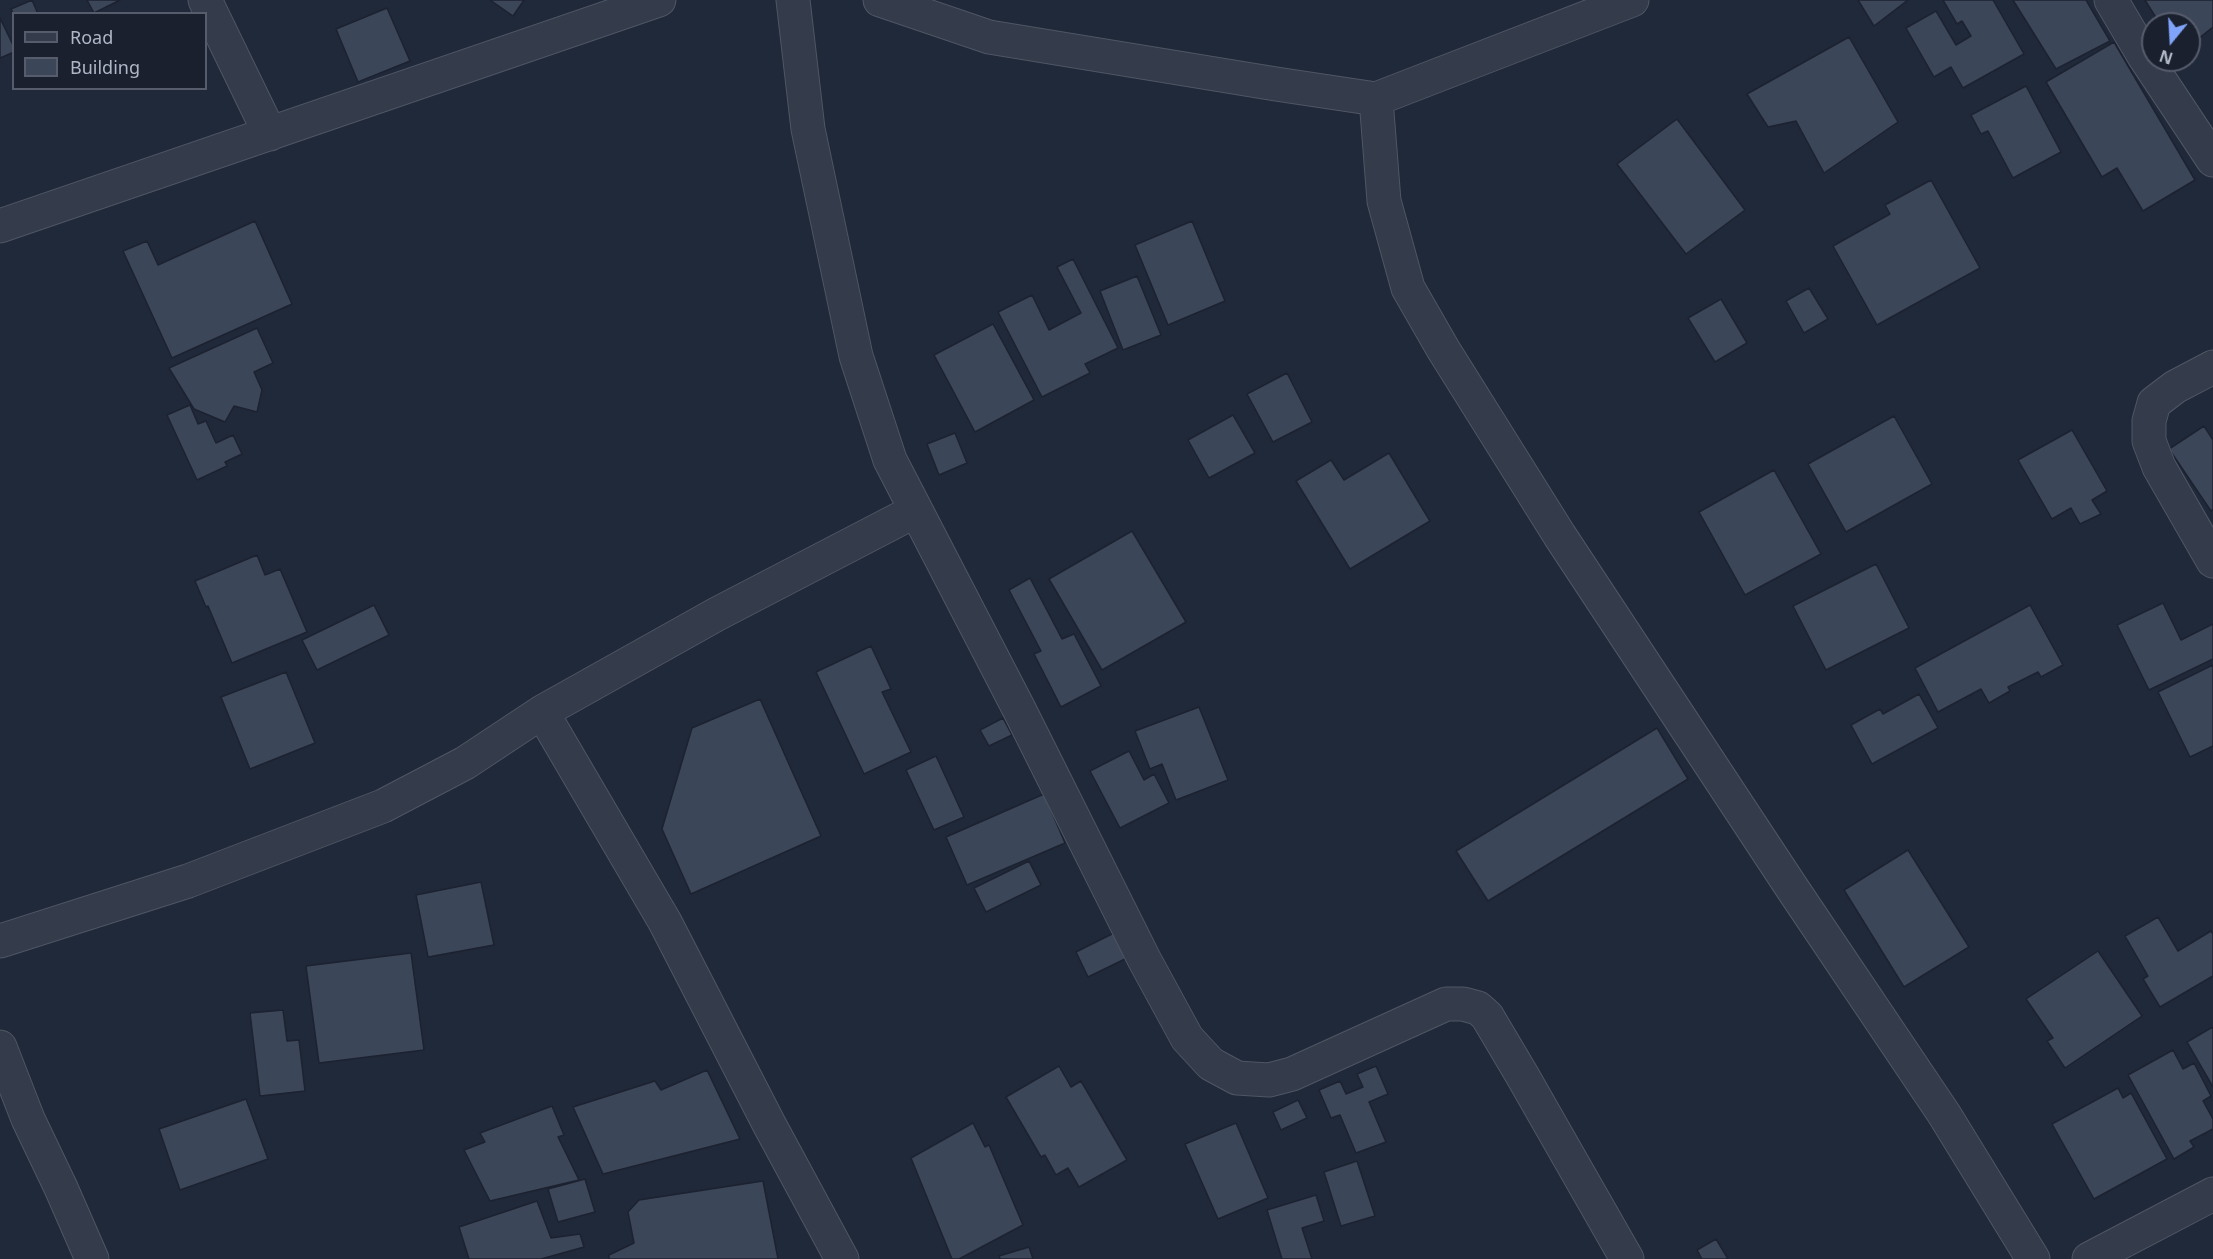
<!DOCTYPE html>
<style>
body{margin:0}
#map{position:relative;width:2213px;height:1259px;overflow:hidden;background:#202939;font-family:"Noto Sans",sans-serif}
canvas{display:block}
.legend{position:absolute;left:12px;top:12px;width:195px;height:78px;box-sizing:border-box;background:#1a202e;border:2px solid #565c6b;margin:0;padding:8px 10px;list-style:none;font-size:18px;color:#afb6c6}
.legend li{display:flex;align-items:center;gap:12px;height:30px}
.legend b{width:30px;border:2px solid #565c6b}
.north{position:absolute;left:2141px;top:12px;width:60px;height:60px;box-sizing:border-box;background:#1a202e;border:2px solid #565c6b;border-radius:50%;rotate:198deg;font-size:16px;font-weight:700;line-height:24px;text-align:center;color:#afb6c6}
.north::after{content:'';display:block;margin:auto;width:21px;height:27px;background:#80a4fa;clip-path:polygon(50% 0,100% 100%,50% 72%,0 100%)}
</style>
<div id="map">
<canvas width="2213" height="1259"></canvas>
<ul class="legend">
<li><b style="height:8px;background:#343b4a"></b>Road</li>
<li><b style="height:16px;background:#3c4659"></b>Building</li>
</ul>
<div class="north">N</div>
</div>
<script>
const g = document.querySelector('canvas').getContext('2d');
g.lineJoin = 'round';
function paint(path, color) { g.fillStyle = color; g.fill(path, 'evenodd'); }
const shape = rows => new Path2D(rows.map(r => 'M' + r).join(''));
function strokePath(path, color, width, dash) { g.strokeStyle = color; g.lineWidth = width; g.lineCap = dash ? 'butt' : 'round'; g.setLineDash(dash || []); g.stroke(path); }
const building = shape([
 [32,0,38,14,14,15,11,9,32,0],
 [87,0,120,0,94,13,87,0],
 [490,0,524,0,513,16,490,0],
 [1858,0,1908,0,1874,26,1858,0],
 [1943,0,1993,0,2024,54,1963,88,1951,67,1934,77,1906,28,1936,11,1956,45,1971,36,1962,21,1957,24,1943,0],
 [2013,0,2086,0,2110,41,2056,69,2013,0],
 [2145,0,2213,0,2213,27,2189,46,2189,24,2160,24,2145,0],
 [387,8,410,61,358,82,336,29,387,8],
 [0,18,14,47,14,52,0,58,0,18],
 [1849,37,1898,122,1824,173,1796,121,1768,127,1747,94,1849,37],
 [2114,42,2195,180,2143,211,2117,168,2102,177,2046,82,2114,42],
 [2026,86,2061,152,2013,178,1988,131,1981,134,1971,115,2026,86],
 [1677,119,1745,210,1686,254,1617,164,1677,119],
 [1931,180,1980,268,1877,325,1833,246,1890,214,1885,205,1931,180],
 [255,221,292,304,172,358,123,251,147,241,158,265,255,221],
 [1192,221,1225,301,1168,325,1135,245,1192,221],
 [1073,259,1118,348,1085,364,1090,373,1042,397,998,312,1032,295,1049,330,1081,313,1057,267,1073,259],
 [1137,276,1161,335,1123,350,1100,291,1137,276],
 [1809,288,1828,319,1804,333,1786,301,1809,288],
 [1721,299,1747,343,1715,362,1688,318,1721,299],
 [993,324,1034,400,975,432,934,355,993,324],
 [257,328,273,363,254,372,262,390,257,412,234,406,225,422,194,409,169,368,257,328],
 [1287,373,1312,422,1273,442,1247,394,1287,373],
 [190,405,198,424,206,421,216,443,233,435,242,454,225,462,227,466,197,480,167,415,190,405],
 [1233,415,1255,453,1209,478,1188,440,1233,415],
 [1894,416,1932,484,1846,532,1808,464,1894,416],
 [2204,426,2213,440,2213,509,2211,511,2169,449,2204,426],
 [2072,430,2107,491,2092,500,2101,514,2080,524,2071,508,2052,519,2018,460,2072,430],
 [955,433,967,463,939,475,927,444,955,433],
 [1389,453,1430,521,1350,569,1296,481,1331,460,1344,480,1389,453],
 [1774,470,1821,554,1745,595,1699,512,1774,470],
 [1132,531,1186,622,1102,670,1049,579,1132,531],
 [257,555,265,575,280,569,307,632,232,663,208,606,206,607,195,581,257,555],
 [1876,564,1909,628,1826,670,1793,606,1876,564],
 [1030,578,1062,639,1074,634,1101,686,1061,707,1034,654,1041,651,1009,590,1030,578],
 [2163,603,2181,640,2213,624,2213,659,2149,690,2117,625,2163,603],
 [374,605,389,635,317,670,302,640,374,605],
 [2030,605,2063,665,2041,677,2038,672,2008,687,2010,691,1989,703,1981,689,1938,712,1915,668,2030,605],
 [871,646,891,689,882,692,911,752,864,774,816,672,871,646],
 [2213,665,2213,746,2190,757,2158,692,2213,665],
 [286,672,315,743,250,769,221,697,286,672],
 [1919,694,1938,728,1872,764,1851,725,1880,709,1883,714,1919,694],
 [760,699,821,836,691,894,662,829,692,728,760,699],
 [1199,707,1228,780,1176,800,1162,764,1150,769,1135,731,1199,707],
 [1003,718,1012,735,989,746,980,730,1003,718],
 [1657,728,1688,779,1488,901,1456,851,1657,728],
 [1129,751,1144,780,1154,774,1169,803,1120,828,1090,771,1129,751],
 [936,756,964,817,934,830,906,770,936,756],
 [1044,794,1065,843,967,885,946,837,1044,794],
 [1908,850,1969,947,1904,987,1844,890,1908,850],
 [1029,861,1041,885,986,912,974,888,1029,861],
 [481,882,494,945,428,957,416,895,481,882],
 [2158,917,2178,951,2211,931,2213,934,2213,976,2160,1007,2143,979,2148,976,2125,936,2158,917],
 [1114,933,1127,958,1088,977,1076,952,1114,933],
 [2098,951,2142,1016,2065,1068,2047,1041,2053,1038,2026,999,2098,951],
 [411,953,424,1050,319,1063,306,966,411,953],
 [283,1010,287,1041,299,1040,305,1091,260,1096,250,1013,283,1010],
 [2213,1027,2213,1087,2187,1042,2213,1027],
 [2173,1050,2183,1069,2194,1063,2211,1096,2203,1101,2213,1119,2213,1129,2190,1141,2194,1147,2174,1159,2128,1075,2173,1050],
 [1059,1066,1071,1087,1081,1081,1127,1160,1079,1187,1068,1168,1056,1175,1045,1155,1041,1157,1006,1097,1059,1066],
 [1376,1066,1388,1094,1369,1102,1386,1142,1356,1153,1340,1115,1331,1118,1319,1090,1340,1081,1346,1094,1363,1087,1357,1074,1376,1066],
 [707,1070,740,1139,603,1174,573,1107,655,1081,661,1090,707,1070],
 [2118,1088,2123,1098,2131,1093,2167,1159,2094,1199,2052,1124,2118,1088],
 [246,1099,268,1159,180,1190,159,1129,246,1099],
 [1298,1100,1307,1118,1281,1130,1273,1112,1298,1100],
 [552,1106,564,1135,558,1137,579,1180,490,1201,464,1150,485,1142,480,1133,552,1106],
 [973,1123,985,1147,989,1145,1023,1225,959,1259,952,1259,911,1158,973,1123],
 [1236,1123,1268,1198,1218,1219,1185,1144,1236,1123],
 [1357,1161,1375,1216,1341,1226,1324,1172,1357,1161],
 [585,1179,595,1212,558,1222,548,1189,585,1179],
 [763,1181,778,1259,609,1259,609,1255,634,1243,628,1212,639,1200,763,1181],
 [1316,1195,1324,1221,1302,1228,1312,1259,1282,1259,1267,1210,1316,1195],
 [537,1201,551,1238,580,1234,584,1247,541,1259,469,1259,459,1227,537,1201],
 [1716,1239,1728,1259,1702,1259,1697,1250,1716,1239],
 [1029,1247,1033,1259,1000,1259,999,1256,1029,1247]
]);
paint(building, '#3c4659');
strokePath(building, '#1c2230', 1.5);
const minor = shape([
 [205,0,270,134],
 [793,0,808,129,856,356,890,460,1020,711,1144,959,1187,1038,1211,1064,1237,1078,1269,1080,1292,1074,1446,1004,1463,1004,1478,1008,1487,1016,1522,1075,1627,1259],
 [880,0,989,37,1276,84,1376,99,1632,0],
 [2111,0,2144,56,2213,160],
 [1376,99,1384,201,1408,288,1443,349,1560,536,1792,888,1944,1114,2033,1259],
 [0,226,659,0],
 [2213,367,2175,387,2154,403,2149,421,2149,441,2159,467,2213,561],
 [542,712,665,922,769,1124,842,1259],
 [0,941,188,881,383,806,465,763,542,712,717,614,915,511],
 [0,1047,28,1119,61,1188,92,1259],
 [2089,1259,2213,1194]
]);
strokePath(minor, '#4f5664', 35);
strokePath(minor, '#343b4a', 33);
</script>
